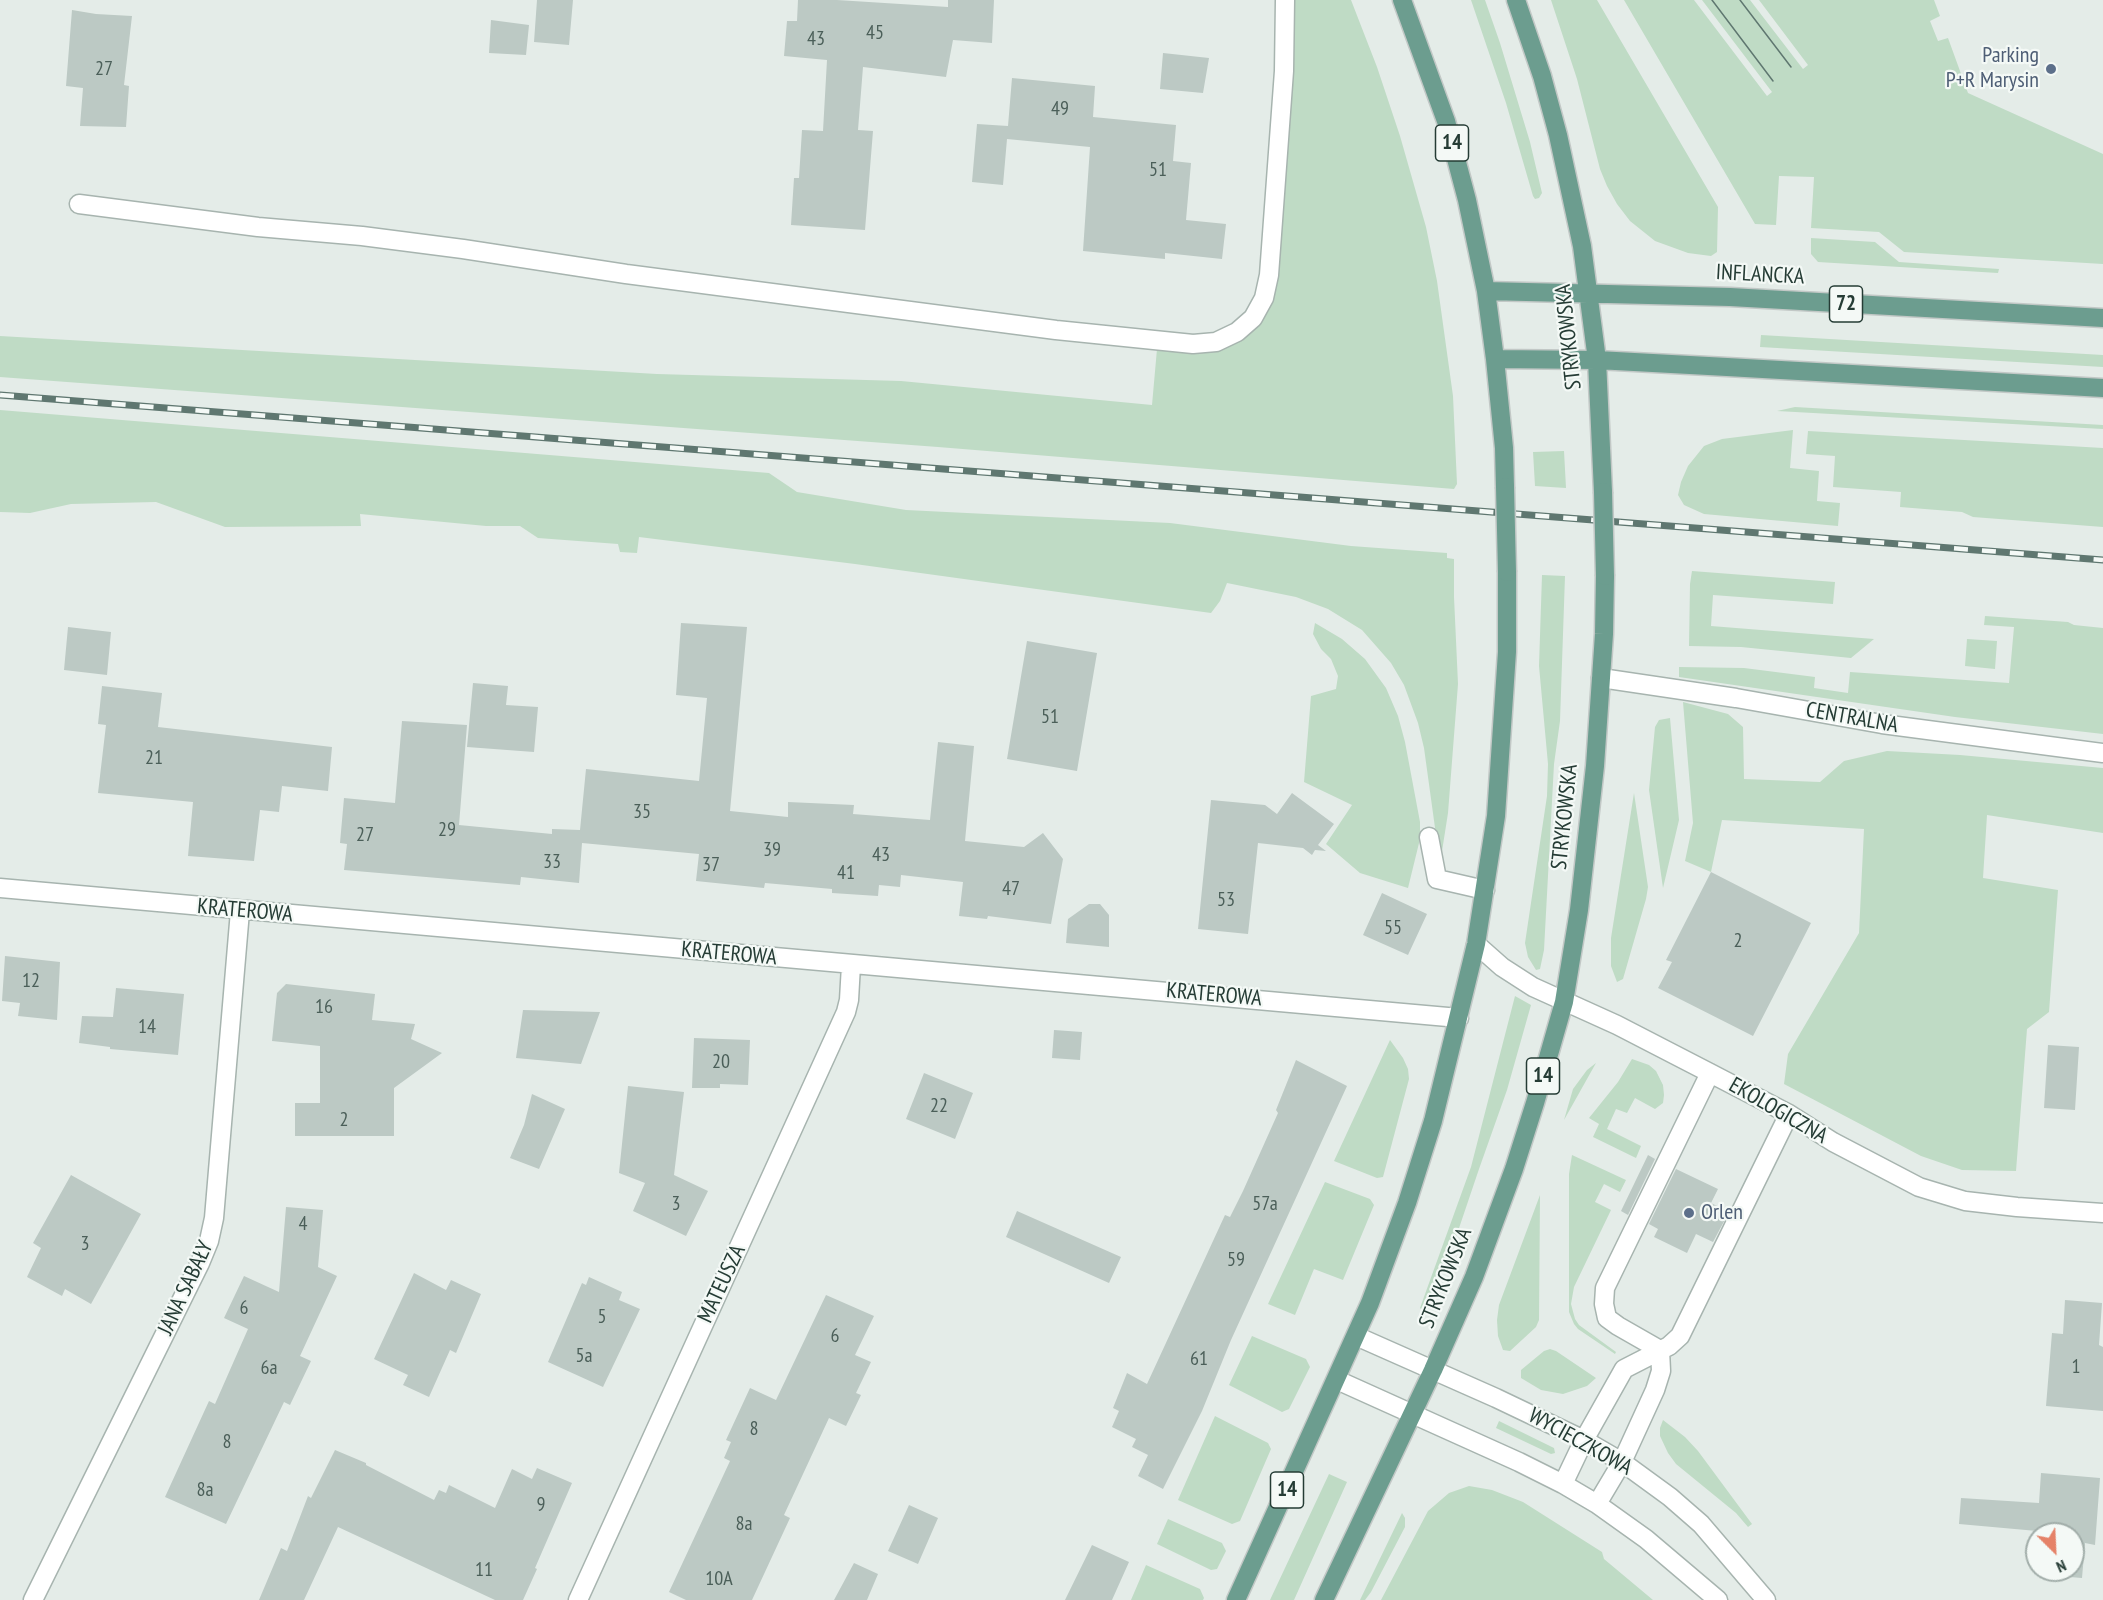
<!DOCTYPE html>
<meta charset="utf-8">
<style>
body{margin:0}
#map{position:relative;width:2103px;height:1600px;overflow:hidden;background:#e4ece8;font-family:"PT Sans Narrow",sans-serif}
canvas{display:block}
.north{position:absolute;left:2025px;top:1522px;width:60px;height:60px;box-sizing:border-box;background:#f4f9f6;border:2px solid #a1ada9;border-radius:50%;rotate:156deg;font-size:16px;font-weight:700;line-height:24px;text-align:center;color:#253c35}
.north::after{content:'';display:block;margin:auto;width:21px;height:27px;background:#e58268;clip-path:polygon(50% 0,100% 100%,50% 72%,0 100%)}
</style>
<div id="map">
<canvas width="2103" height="1600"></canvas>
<div class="north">N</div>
</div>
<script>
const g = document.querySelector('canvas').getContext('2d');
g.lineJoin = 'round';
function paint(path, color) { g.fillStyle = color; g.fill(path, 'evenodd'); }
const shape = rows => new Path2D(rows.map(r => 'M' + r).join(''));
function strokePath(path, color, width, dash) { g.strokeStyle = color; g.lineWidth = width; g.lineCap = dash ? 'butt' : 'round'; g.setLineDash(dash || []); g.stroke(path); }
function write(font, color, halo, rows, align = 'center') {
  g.font = font + ' "PT Sans Narrow",sans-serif'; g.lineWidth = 4.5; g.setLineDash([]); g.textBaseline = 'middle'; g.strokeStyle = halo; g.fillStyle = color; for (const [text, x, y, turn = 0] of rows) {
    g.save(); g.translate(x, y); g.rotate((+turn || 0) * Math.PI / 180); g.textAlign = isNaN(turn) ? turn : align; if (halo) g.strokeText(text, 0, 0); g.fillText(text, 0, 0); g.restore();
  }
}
paint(shape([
 [1294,0,1351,0,1377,67,1400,136,1426,227,1437,281,1453,396,1457,484,1454,489,938,447,0,377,0,336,657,374,901,381,1152,405,1157,349,1196,353,1218,351,1239,341,1257,327,1271,304],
 [1471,0,1485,0,1500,43,1530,142,1542,193,1539,198,1535,199,1533,196,1506,103],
 [1551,0,1597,0,1718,207,1717,252,1711,256,1688,253,1655,241,1630,221,1617,204,1607,186,1600,169,1577,79],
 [1624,0,1694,0,1767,96,1772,92,1702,0,1750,0,1803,69,1808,65,1759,0,1934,0,1940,16,1930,21,1938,41,1948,38,1968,93,2103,154,2103,264,1904,252,1879,232,1811,228,1814,177,1779,176,1776,225,1755,224],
 [1811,238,1875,242,1899,262,1999,269,1998,273,1818,262,1811,254],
 [1761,335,2103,355,2103,367,1760,347],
 [1795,407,2103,425,2103,429,1777,411],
 [0,410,769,473,797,492,906,510,1170,523,1351,546,1447,553,1447,558,1454,559,1454,597,1458,684,1448,813,1440,864,1424,748,1418,723,1404,685,1391,663,1362,630,1328,609,1296,597,1227,583,1220,601,1211,613,855,564,639,537,637,553,620,552,618,544,538,538,520,526,486,526,360,514,361,526,225,527,156,502,71,504,30,513,0,512],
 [1793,430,1790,468,1819,471,1817,501,1840,503,1838,526,1704,514,1684,505,1678,495,1681,482,1688,466,1704,446,1722,439],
 [1808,431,2103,448,2103,527,1973,517,1962,512,1900,507,1901,492,1833,487,1835,456,1806,454],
 [1564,451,1566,488,1535,486,1533,452],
 [1692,571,1835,582,1833,604,1713,595,1711,626,1874,639,1851,658,1741,647,1689,646,1690,584],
 [1542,575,1565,576,1560,721,1554,764,1544,950,1540,969,1536,970,1528,957,1525,943,1547,796,1548,764,1539,666],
 [1985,616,2068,622,2074,625,2103,628,2103,734,1955,717,1679,677,1679,667,1744,668,1815,677,1814,688,1848,693,1850,672,2009,683,2014,627,1984,625],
 [1315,623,1342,639,1365,659,1386,688,1398,716,1405,742,1420,822,1420,839,1408,888,1360,873,1326,844,1352,805,1304,782,1311,696,1336,689,1338,676,1331,659,1321,649,1313,634],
 [1967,639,1997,641,1995,669,1965,666],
 [1683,702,1728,714,1743,727,1744,779,1820,782,1844,761,1887,751,1960,755,2103,768,2103,833,1987,815,1983,878,2058,890,2049,1012,2027,1029,2016,1171,1962,1170,1921,1156,1784,1084,1788,1054,1859,933,1864,829,1722,820,1711,872,1685,861,1693,823],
 [1670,718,1679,820,1663,888,1649,790,1655,727,1659,720],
 [1634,793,1648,887,1646,899,1623,979,1617,982,1611,966,1611,938],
 [1515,996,1531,1005,1507,1090,1479,1169,1455,1240,1426,1310,1424,1312,1420,1308,1471,1167],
 [1390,1040,1403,1058,1408,1069,1409,1079,1383,1177,1377,1178,1334,1161],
 [1632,1059,1649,1065,1656,1071,1663,1085,1664,1095,1663,1103,1655,1109,1635,1098,1627,1113,1616,1109,1607,1129,1641,1146,1636,1158,1593,1137,1599,1124,1589,1118,1618,1082],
 [1596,1063,1564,1120,1573,1089,1587,1070],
 [1572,1155,1626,1180,1620,1192,1604,1184,1595,1202,1611,1210,1574,1287,1571,1304,1575,1319,1579,1325,1616,1352,1615,1354,1578,1329,1574,1324,1569,1312,1569,1174],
 [1325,1182,1370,1199,1374,1205,1343,1280,1314,1269,1295,1315,1268,1304],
 [1540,1195,1539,1320,1536,1327,1510,1351,1503,1350,1498,1336,1497,1320,1499,1305],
 [1252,1336,1306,1359,1310,1367,1289,1409,1282,1412,1229,1385],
 [1550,1349,1556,1351,1596,1378,1587,1386,1563,1394,1541,1390,1521,1378,1521,1370,1544,1351],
 [1215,1416,1268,1443,1271,1449,1240,1521,1232,1524,1178,1500],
 [1663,1420,1685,1437,1698,1451,1752,1524,1748,1527,1736,1513,1676,1464,1668,1453,1660,1436,1660,1428],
 [1499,1421,1554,1448,1555,1453,1551,1454,1496,1428],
 [1329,1474,1347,1482,1294,1600,1270,1600],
 [1469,1486,1492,1490,1523,1502,1602,1552,1604,1559,1653,1600,1381,1600,1428,1511,1449,1493],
 [1402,1513,1405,1518,1405,1527,1371,1592,1365,1600,1360,1600],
 [1168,1519,1222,1543,1226,1551,1217,1569,1211,1570,1157,1544],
 [1146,1565,1200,1589,1204,1598,1203,1600,1131,1600]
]), '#bfdbc5');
paint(shape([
 [537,0,573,0,569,45,534,42],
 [798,0,837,0,948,7,948,0,994,0,992,43,953,40,946,77,863,67,858,130,873,131,865,230,791,225,794,178,799,178,802,130,823,131,827,60,784,56,787,21,797,21],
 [72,10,96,14,132,16,124,85,129,86,126,127,80,126,83,88,66,86],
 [491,20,529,25,526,55,489,53],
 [1163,53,1209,58,1203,93,1160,89],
 [1012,78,1095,86,1093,117,1176,125,1173,161,1191,163,1186,220,1226,224,1222,259,1165,253,1165,259,1083,251,1090,147,1007,139,1003,185,972,182,977,124,1008,126],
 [681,623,747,627,730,811,788,817,788,802,854,805,853,814,930,820,938,742,974,746,965,841,1024,847,1043,833,1063,859,1051,924,988,916,987,919,959,916,963,882,901,875,900,887,879,885,878,896,832,893,832,889,765,883,764,888,696,881,699,854,582,843,579,883,521,877,520,885,344,870,347,844,340,843,344,798,395,803,402,721,467,725,459,825,552,834,552,829,580,830,586,769,699,781,707,698,676,695],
 [68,627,111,632,107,675,64,670],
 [1027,641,1097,653,1077,771,1007,759],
 [473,683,508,686,506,705,538,707,534,752,467,747],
 [102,686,162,693,158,727,332,747,328,791,282,786,279,812,260,810,254,861,188,856,193,802,98,793,106,725,98,724],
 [1292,793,1334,824,1318,845,1326,851,1315,850,1312,855,1303,848,1258,843,1248,934,1198,929,1211,800,1265,805,1277,814],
 [1711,872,1811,923,1753,1036,1658,988,1672,962,1666,960],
 [1382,893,1427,914,1408,955,1363,935],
 [1089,904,1100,904,1109,915,1109,947,1066,943,1068,919],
 [5,956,60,962,57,1020,18,1016,20,1003,2,1001],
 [286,984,375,994,372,1020,415,1024,411,1039,442,1053,394,1088,394,1136,295,1136,295,1103,320,1103,320,1046,272,1041,277,993],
 [116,988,184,994,178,1055,110,1049,110,1047,79,1043,82,1016,113,1017],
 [523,1010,600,1012,581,1064,516,1058],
 [1054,1030,1082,1032,1080,1060,1052,1058],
 [694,1038,750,1040,748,1085,720,1084,720,1088,692,1088],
 [2048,1045,2079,1047,2075,1110,2044,1108],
 [1296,1060,1347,1086,1231,1340,1202,1411,1163,1489,1138,1476,1148,1455,1132,1447,1136,1439,1112,1427,1119,1411,1113,1408,1127,1373,1147,1384,1225,1215,1230,1217,1243,1191,1278,1113,1276,1110],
 [924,1073,973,1093,955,1139,906,1119],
 [628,1086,684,1092,674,1175,708,1191,686,1236,633,1211,645,1183,619,1173],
 [532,1094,565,1109,539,1169,510,1158,524,1125],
 [1648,1155,1655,1159,1628,1215,1621,1211],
 [1676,1169,1718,1189,1711,1203,1729,1212,1713,1242,1696,1234,1687,1253,1654,1237,1658,1229,1649,1224],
 [71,1175,141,1214,91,1304,65,1289,62,1296,27,1277,41,1248,33,1243],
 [286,1207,323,1210,318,1267,337,1276,300,1356,311,1361,290,1405,284,1402,226,1524,165,1497,209,1401,215,1404,248,1329,224,1318,244,1276,279,1292],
 [1017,1211,1121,1257,1109,1283,1006,1237],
 [414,1273,446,1290,451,1280,481,1294,456,1353,450,1350,429,1397,403,1385,408,1375,374,1359],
 [589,1277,622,1292,619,1300,640,1309,603,1387,548,1362,582,1283,586,1285],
 [826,1295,874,1316,855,1355,871,1362,856,1393,861,1395,846,1426,829,1418,784,1515,790,1518,752,1600,686,1600,669,1592,730,1461,724,1458,731,1442,726,1440,750,1388,776,1400],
 [2065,1300,2102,1303,2099,1345,2103,1347,2103,1411,2046,1406,2052,1333,2063,1334],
 [335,1450,366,1463,366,1465,434,1500,439,1490,446,1493,449,1485,495,1508,512,1469,532,1479,537,1468,572,1483,535,1568,537,1569,523,1600,495,1600,338,1527,304,1600,259,1600,281,1548,287,1551,308,1496,311,1498],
 [2041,1473,2100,1478,2095,1545,2085,1543,2082,1578,2045,1575,2045,1570,2073,1570,2073,1534,2037,1534,2036,1541,2037,1531,1959,1524,1961,1498,2039,1503],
 [909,1505,938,1518,918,1564,888,1551],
 [1092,1545,1129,1562,1112,1600,1065,1600],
 [854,1563,878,1574,867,1600,834,1600]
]), '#bcc9c4');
const minor = shape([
 [79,204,258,227,362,236,463,249,626,274,1056,330,1193,344,1216,342,1237,332,1253,318,1264,298,1269,275,1284,71,1285,0],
 [1601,678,1736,698,1882,724,2103,753],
 [1429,837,1437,879,1485,890],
 [0,888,1459,1018],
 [1476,944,1502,967,1533,987,1617,1025,1710,1073,1789,1114,1833,1142,1919,1187,1965,1201,2017,1207,2103,1213],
 [1356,1336,1496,1398,1584,1440,1622,1462,1670,1497,1701,1524,1766,1600],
 [1660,1350,1618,1326,1607,1318,1604,1304,1605,1288,1710,1073],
 [1337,1380,1519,1462,1563,1484,1597,1504,1646,1539,1718,1600],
 [1563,1484,1584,1440,1624,1369,1669,1346,1680,1336,1789,1114],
 [1597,1504,1622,1462,1655,1390,1661,1371,1660,1350],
 [33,1600,200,1263,209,1241,214,1218,240,911],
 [578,1600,846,1012,849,1000,851,965]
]);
const major = shape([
 [1402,0,1446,121,1467,200,1486,291,1495,359,1504,448,1505,487],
 [1516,0,1542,76,1558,135,1582,246,1597,360,1603,492],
 [1486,291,1730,297,2103,318],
 [1495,359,1597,360,1727,367,2103,388],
 [1236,1600,1370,1303,1407,1203,1433,1121,1476,944,1496,816,1507,652,1507,572],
 [1324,1600,1433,1370,1474,1277,1514,1169,1535,1103,1564,1002,1579,910,1595,766,1604,634,1605,576]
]);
strokePath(minor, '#a7b4af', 21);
strokePath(major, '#c2c8c6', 21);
strokePath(minor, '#fff', 18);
strokePath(major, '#6c9d8f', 18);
strokePath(shape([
 [1712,0,1773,81],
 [1740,0,1791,67]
]), '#5f7770', 1.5);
const rail = shape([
 [0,395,2103,560]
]);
strokePath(rail, '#5f7770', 7);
strokePath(rail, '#f4f9f6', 4.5, [14]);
const majorBridge = shape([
 [1505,487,1507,572],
 [1603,492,1605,576]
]);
strokePath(majorBridge, '#c2c8c6', 21, []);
strokePath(majorBridge, '#6c9d8f', 18);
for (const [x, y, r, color] of [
 [2051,69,6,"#5c6f8a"],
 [1689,1213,6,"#5c6f8a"]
]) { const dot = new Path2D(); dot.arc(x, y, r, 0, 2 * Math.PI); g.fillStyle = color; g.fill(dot); strokePath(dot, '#f4f9f6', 2); }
write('20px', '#4b5f59', null, [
 ["45",875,33],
 ["43",816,39],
 ["27",104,69],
 ["49",1060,109],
 ["51",1158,170],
 ["51",1050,717],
 ["21",154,758],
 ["35",642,812],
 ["29",447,830],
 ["27",365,835],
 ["39",772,850],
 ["43",881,855],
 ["33",552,862],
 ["37",711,865],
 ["41",846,873],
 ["47",1011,889],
 ["53",1226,900],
 ["55",1393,928],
 ["2",1738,941],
 ["12",31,981],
 ["16",324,1007],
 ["14",147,1027],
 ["20",721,1062],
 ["22",939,1106],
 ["2",344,1120],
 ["3",676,1204],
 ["57a",1265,1204],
 ["4",303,1224],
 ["3",85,1244],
 ["59",1236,1260],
 ["6",244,1308],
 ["5",602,1317],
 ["6",835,1336],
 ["5a",584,1356],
 ["61",1199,1359],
 ["1",2076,1367],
 ["6a",269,1368],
 ["8",754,1429],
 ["8",227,1442],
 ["8a",205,1490],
 ["9",541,1505],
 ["8a",744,1524],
 ["11",484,1570],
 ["10A",719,1579]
]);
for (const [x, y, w] of [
 [1452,143,33],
 [1846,304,33],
 [1543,1076,33],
 [1287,1490,33]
]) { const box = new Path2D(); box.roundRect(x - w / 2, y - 18, w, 36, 4.5); g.fillStyle = '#f4f9f6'; g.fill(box); strokePath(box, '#253c35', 1.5); }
write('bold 21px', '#253c35', null, [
 ["14",1452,143],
 ["72",1846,304],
 ["14",1543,1076],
 ["14",1287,1490]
]);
write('22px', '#4e5e75', '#f4f9f6', [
 ["Parking",2039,56],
 ["P+R Marysin",2039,81],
 ["Orlen",1701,1213,"left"]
], 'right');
write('22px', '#253c35', '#f4f9f6', [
 ["INFLANCKA",1760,275,3],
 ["STRYKOWSKA",1569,337,-96],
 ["CENTRALNA",1852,718,10],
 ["STRYKOWSKA",1565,817,-84],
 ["KRATEROWA",245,911,5],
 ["KRATEROWA",729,954,5],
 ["KRATEROWA",1214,995,5],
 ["EKOLOGICZNA",1778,1111,30],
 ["STRYKOWSKA",1446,1278,-68],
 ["MATEUSZA",722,1284,-65],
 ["JANA SABAŁY",186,1288,-65],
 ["WYCIECZKOWA",1580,1442,29]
]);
</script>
